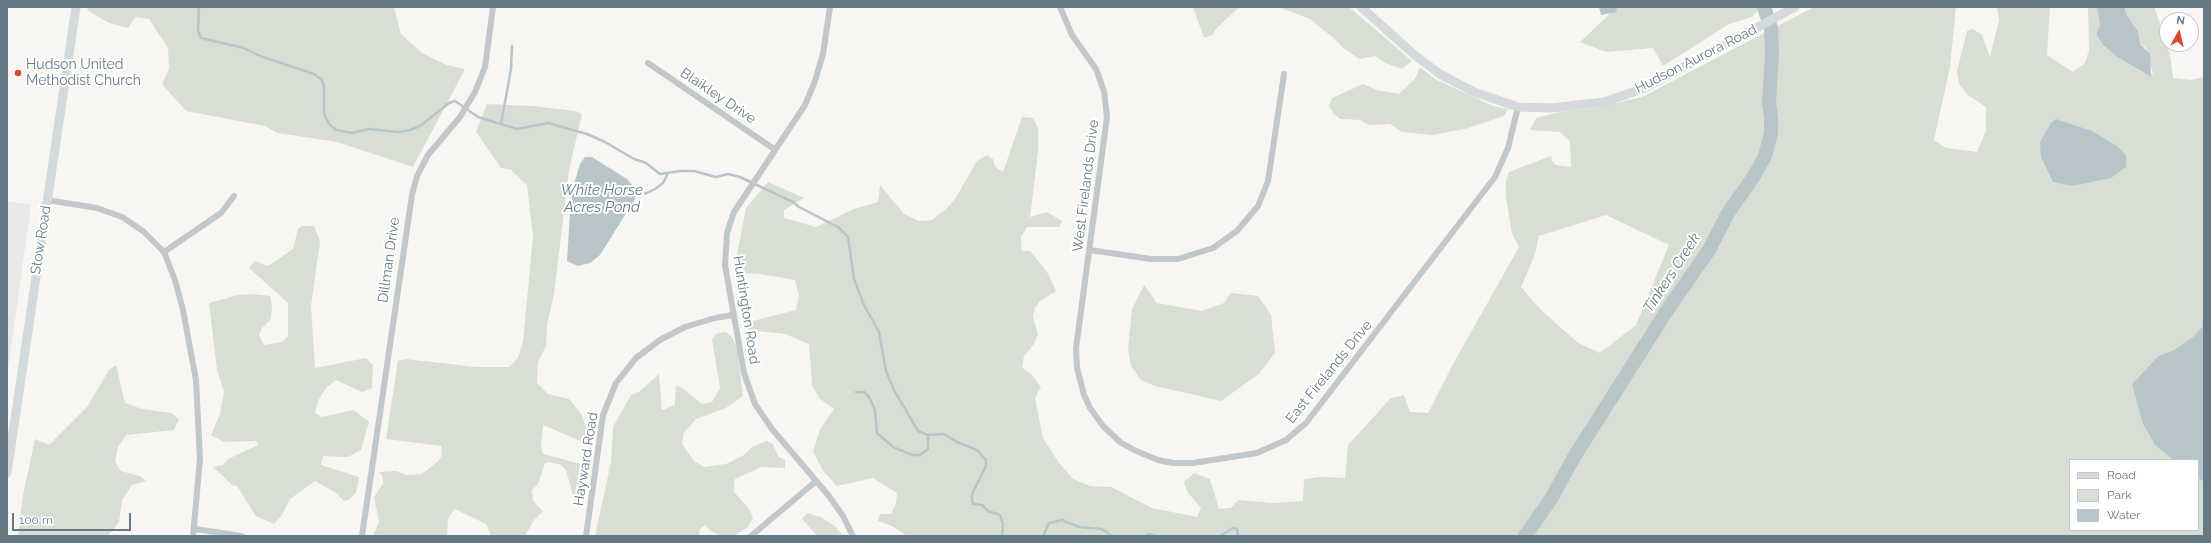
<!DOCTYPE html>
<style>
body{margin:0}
#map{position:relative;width:2211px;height:543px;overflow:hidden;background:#f7f6f3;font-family:Raleway,sans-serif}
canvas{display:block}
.frame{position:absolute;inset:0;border:8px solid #667984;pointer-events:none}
.legend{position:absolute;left:2069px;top:459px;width:130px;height:72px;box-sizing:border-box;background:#fff;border:1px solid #c2c9ce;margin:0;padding:5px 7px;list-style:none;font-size:12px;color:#667984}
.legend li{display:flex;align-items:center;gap:8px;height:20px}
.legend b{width:20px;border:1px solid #c2c9ce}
.north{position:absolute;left:2159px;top:12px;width:40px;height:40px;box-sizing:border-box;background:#fff;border:1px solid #c2c9ce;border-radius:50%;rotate:8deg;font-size:11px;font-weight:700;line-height:16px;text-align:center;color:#667984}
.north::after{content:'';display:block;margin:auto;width:14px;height:18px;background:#e24428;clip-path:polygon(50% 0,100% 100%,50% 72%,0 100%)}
.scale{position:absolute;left:12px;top:513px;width:119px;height:18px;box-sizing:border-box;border:2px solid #667984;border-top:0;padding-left:5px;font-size:12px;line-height:14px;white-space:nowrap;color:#667984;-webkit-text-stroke:3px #fff;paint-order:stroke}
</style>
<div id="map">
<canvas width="2211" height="543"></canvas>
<div class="frame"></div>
<ul class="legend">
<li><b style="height:5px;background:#d4d9dc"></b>Road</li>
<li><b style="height:11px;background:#d9ded4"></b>Park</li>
<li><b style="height:11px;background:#b8c5c8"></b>Water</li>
</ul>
<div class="north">N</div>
<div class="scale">100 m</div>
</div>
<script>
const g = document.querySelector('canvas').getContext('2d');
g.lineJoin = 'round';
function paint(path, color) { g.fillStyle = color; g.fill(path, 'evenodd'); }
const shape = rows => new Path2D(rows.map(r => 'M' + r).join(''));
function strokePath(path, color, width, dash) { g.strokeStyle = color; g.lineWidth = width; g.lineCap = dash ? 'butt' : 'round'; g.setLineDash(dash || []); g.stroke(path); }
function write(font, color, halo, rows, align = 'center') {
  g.font = font + ' Raleway,sans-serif'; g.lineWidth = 4; g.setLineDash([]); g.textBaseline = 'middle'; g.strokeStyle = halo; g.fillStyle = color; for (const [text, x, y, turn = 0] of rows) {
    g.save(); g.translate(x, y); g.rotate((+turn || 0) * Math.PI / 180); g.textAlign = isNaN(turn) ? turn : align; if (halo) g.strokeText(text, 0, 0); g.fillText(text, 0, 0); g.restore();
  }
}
paint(shape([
 [7,201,31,205,7,377]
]), '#e7e8e7');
paint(shape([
 [88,7,394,7,401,34,422,53,447,65,465,69,413,167,337,142,277,133,265,126,186,111,162,84,169,69,168,48,149,19,135,17,128,28,109,23,87,10],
 [1193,7,1239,7,1216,29,1212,35,1204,38],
 [1278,7,1349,7,1412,61,1402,69,1385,63,1375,56,1359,59,1342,47,1336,40,1310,19],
 [1617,7,1761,7,1752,17,1729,24,1663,66,1653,48,1606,52,1580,42],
 [1814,7,1956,7,1950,67,1934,140,1946,148,1977,152,1986,131,1986,107,1968,95,1959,84,1957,71,1967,31,1973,29,1982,35,1990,57,1999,20,1997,7,2050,7,2047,55,2073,72,2085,63,2089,50,2088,7,2097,7,2100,25,2096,34,2102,44,2117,57,2145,74,2153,74,2146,48,2140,44,2138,31,2126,14,2125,7,2157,7,2155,9,2170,55,2173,78,2191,80,2203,77,2204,68,2204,325,2194,336,2174,350,2158,356,2132,384,2142,422,2155,445,2173,460,2070,460,2070,530,2198,530,2198,478,2204,482,2204,536,907,536,892,526,878,521,880,514,891,514,896,503,897,493,873,478,837,486,824,472,813,452,820,429,834,409,819,398,812,385,809,344,785,334,748,330,749,322,796,310,799,296,795,280,759,274,740,273,736,259,746,208,768,182,804,198,784,210,784,218,816,227,854,209,878,202,880,185,904,214,919,221,932,220,945,210,955,199,977,161,987,155,993,159,995,167,1003,172,1022,117,1033,118,1038,128,1038,152,1030,217,1047,212,1062,221,1059,227,1027,227,1021,237,1022,251,1030,251,1047,272,1056,291,1040,301,1035,308,1033,317,1038,334,1034,344,1024,356,1022,367,1032,375,1041,387,1035,398,1043,438,1059,463,1073,479,1090,486,1111,487,1152,508,1197,517,1201,508,1188,493,1184,482,1194,473,1210,479,1219,509,1231,508,1238,500,1273,503,1303,501,1304,479,1321,477,1345,478,1348,445,1391,398,1404,395,1410,412,1428,413,1453,364,1519,247,1512,234,1506,197,1506,180,1509,172,1551,156,1552,161,1556,165,1571,167,1570,141,1560,132,1530,130,1536,118,1564,111,1594,108,1642,97],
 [1606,215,1669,245,1636,325,1600,353,1578,343,1540,309,1521,287,1535,254,1539,236],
 [1420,67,1435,79,1493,106,1508,109,1504,116,1465,129,1432,135,1402,132,1390,124,1369,125,1360,120,1340,119,1333,113,1329,106,1332,98,1363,84,1377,90,1399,94,1415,79],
 [487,104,533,106,576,111,582,114,569,170,554,294,547,325,546,346,538,362,537,383,548,394,569,399,582,415,587,430,583,442,543,425,541,445,543,454,581,464,583,473,582,495,579,499,573,495,566,470,561,465,550,462,545,463,538,484,532,490,533,501,543,511,534,520,525,536,491,536,486,524,455,509,448,518,447,536,373,536,379,522,374,497,383,484,383,477,379,472,396,471,406,475,422,474,438,461,442,455,441,446,386,439,398,361,406,359,476,367,509,367,518,358,523,341,533,237,527,185,511,170,501,168,476,132],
 [302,226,314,226,320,242,311,306,315,368,366,358,373,365,372,388,362,392,336,380,326,388,319,399,315,413,322,417,354,410,369,422,361,450,348,457,323,456,321,465,359,477,356,493,349,500,344,501,336,493,315,481,290,499,282,515,274,524,256,516,237,486,232,485,213,467,223,465,228,459,258,445,256,441,224,442,211,435,220,414,224,392,217,370,209,303,238,295,253,294,270,296,272,305,271,319,262,328,259,335,264,345,282,342,288,336,288,303,249,268,255,261,268,266,293,249,298,229],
 [1144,285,1157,303,1202,311,1224,303,1231,293,1258,296,1271,315,1275,353,1259,374,1221,401,1155,386,1141,380,1131,366,1128,349,1132,309],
 [726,332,732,337,737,348,743,396,726,408,696,419,684,433,682,444,694,461,704,467,726,464,744,455,752,447,767,441,773,444,778,456,785,460,785,468,761,467,735,479,734,483,734,492,750,510,753,518,747,528,734,536,721,536,711,531,705,525,700,529,699,536,595,536,611,462,613,427,631,395,639,392,659,374,662,410,675,405,676,386,681,387,702,404,712,402,720,388,712,339,717,333],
 [116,365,125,403,142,409,171,413,179,419,174,430,126,435,118,447,115,462,121,471,140,476,146,481,132,485,122,500,119,522,108,536,18,536,23,495,35,439,49,445,87,407,109,370],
 [807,513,821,517,836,527,843,536,817,536,802,519]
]), '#d9ded4');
paint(shape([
 [1599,7,1616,7,1617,12,1601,15],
 [2097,7,2125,7,2126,14,2138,31,2140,44,2150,54,2151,77,2117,57,2102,44,2096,34,2100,25],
 [2056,119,2092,131,2117,146,2126,155,2126,167,2111,178,2072,186,2053,182,2041,157,2040,142,2051,123],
 [585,157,592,157,627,179,635,188,635,199,600,255,590,263,578,266,567,261,570,213,573,203,571,195,576,177,580,164],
 [2204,325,2204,482,2198,478,2198,460,2173,460,2155,445,2142,422,2132,384,2158,356,2174,350,2194,336]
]), '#b8c5c8');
strokePath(shape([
 [199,7,198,31,201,38,244,48,260,56,314,74,322,80,324,86,324,113,329,124,336,130,352,133,369,129,398,132,410,130,420,126,449,103,455,101,478,117,517,129,548,123,587,134,605,142,634,159,646,163,660,174,681,171,694,171,716,177,728,174,740,177,793,202,799,207,838,227,848,237,854,279,864,305,879,332,886,371,894,390,918,431,928,435,944,434,957,442,977,450,986,460,986,466,972,494,972,501,973,504,982,505,988,511,1000,515,1003,524,1002,536],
 [501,124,511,69,512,46],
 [635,194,647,193,655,189,663,183,668,173],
 [856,392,864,392,869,397,875,410,877,433,893,447,912,455,920,455,928,449,928,435],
 [1043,536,1049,523,1062,520,1079,527,1102,529,1112,536],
 [1145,536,1149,534,1157,536],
 [1220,536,1233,528,1237,529,1238,536]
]), '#b8c5c8', 2.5);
strokePath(shape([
 [1525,536,1551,499,1574,457,1668,309,1709,250,1728,213,1754,176,1765,156,1771,133,1771,117,1769,103,1772,53,1771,28,1764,7]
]), '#b8c5c8', 14);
strokePath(shape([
 [830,7,823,54,815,81,805,105,734,212,727,233,725,265,744,373,755,404,772,429,829,496,843,516,853,536],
 [1060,7,1072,35,1096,69,1104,91,1107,117,1076,348,1077,368,1084,395,1090,408,1103,426,1120,442,1134,450,1158,460,1173,463,1193,463,1257,453,1286,440,1306,423,1495,177,1508,148,1518,107],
 [648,63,774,149],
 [47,200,97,208,122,217,143,231,164,252,175,280,183,310,196,380,200,459,193,536],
 [1090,250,1151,259,1178,259,1213,248,1237,231,1258,206,1268,181,1284,74],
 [164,252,221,213,234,196],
 [195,529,242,536],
 [362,536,412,195,417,176,428,155,460,117,475,92,485,67,493,7],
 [586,536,603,415,616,383,636,358,660,340,685,327,715,318,733,315],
 [751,536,815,482]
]), '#c2c7c9', 6);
strokePath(shape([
 [1361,7,1417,57,1440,74,1474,92,1518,107,1551,108,1604,102,1645,88,1795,7],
 [7,473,76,7]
]), '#d4d9dc', 9);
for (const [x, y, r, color] of [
 [18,73,4,"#e24428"]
]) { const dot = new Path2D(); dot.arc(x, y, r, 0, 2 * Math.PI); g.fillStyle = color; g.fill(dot); strokePath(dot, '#fff', 1.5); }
write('14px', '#667984', '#fff', [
 ["Hudson Aurora Road",1696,59,-27],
 ["Blaikley Drive",718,96,34],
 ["West Firelands Drive",1086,186,-83],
 ["Stow Road",41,240,-81],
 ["Dillman Drive",389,260,-82],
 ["Huntington Road",746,310,81],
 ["East Firelands Drive",1329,372,-51],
 ["Hayward Road",586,459,-81]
]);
write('14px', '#667984', '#fff', [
 ["Hudson United",26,65],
 ["Methodist Church",26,81]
], 'left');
write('italic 15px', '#627b80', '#fff', [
 ["White Horse",602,190],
 ["Acres Pond",602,207],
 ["Tinkers Creek",1672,273,-57]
]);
</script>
